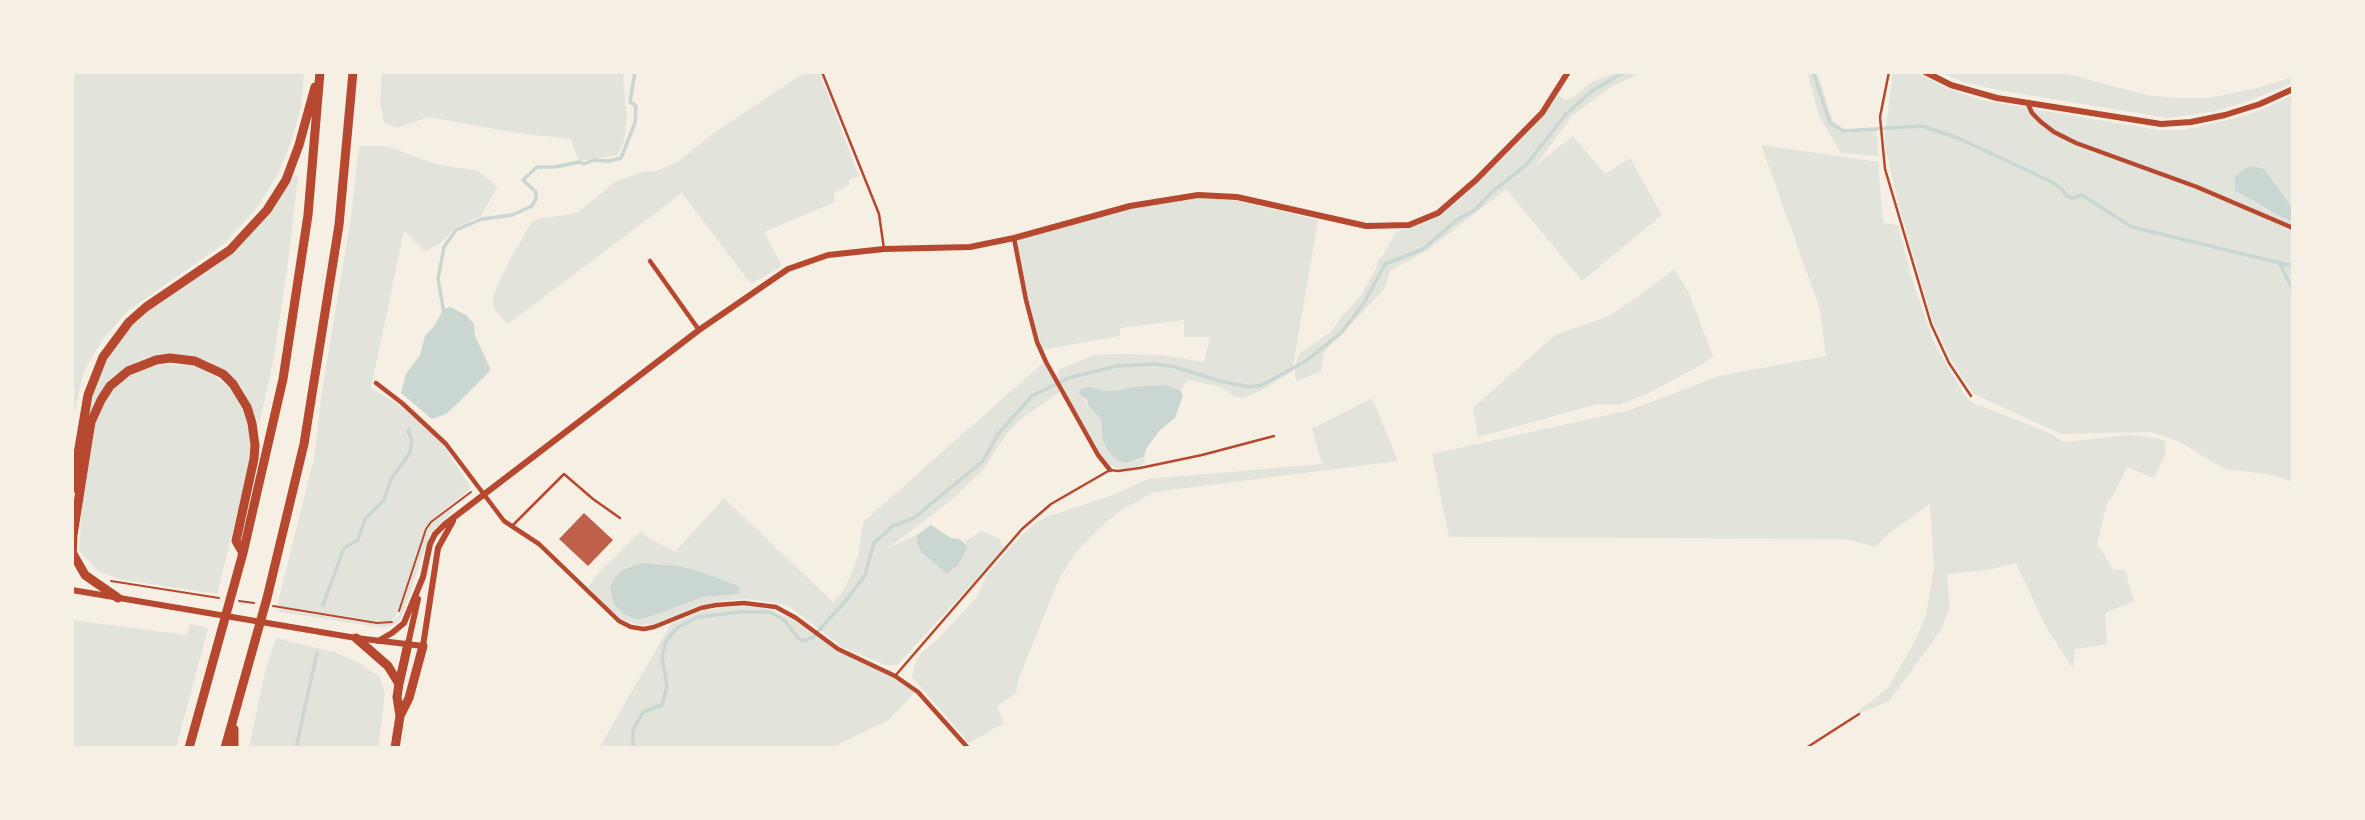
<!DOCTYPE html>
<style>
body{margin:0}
#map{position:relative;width:2365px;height:820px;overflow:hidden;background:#f6efe4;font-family:Helvetica,sans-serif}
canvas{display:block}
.frame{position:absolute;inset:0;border:74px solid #f6efe4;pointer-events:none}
</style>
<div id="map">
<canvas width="2365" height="820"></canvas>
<div class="frame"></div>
</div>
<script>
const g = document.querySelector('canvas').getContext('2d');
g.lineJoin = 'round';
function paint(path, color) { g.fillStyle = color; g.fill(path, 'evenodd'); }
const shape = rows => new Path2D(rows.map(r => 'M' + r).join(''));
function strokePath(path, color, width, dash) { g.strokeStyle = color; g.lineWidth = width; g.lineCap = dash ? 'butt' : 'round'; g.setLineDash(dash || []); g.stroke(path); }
paint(shape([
 [72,72,304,72,301,107,291,142,278,174,256,209,225,243,129,310,103,339,84,371,72,422],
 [382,72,625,72,623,78,627,118,624,141,617,155,579,161,571,139,517,133,429,117,397,128,384,123,380,101],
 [805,72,819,72,859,176,849,180,849,185,834,193,835,202,764,232,782,266,751,284,682,193,508,324,495,310,493,303,494,293,507,265,531,223,538,219,577,213,615,182,643,172,657,171,679,161,712,134],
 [1617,72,1643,72,1611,87,1573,115,1536,165,1573,136,1605,174,1630,158,1662,215,1582,281,1506,189,1428,250,1391,270,1383,291,1324,352,1321,371,1298,381,1294,375,1298,355,1332,331,1342,316,1360,297,1376,269,1378,259,1382,257,1396,232,1428,222,1458,202,1533,128,1558,95,1566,100,1573,97,1592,82],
 [1807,72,1817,72,1832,119,1846,133,1876,130,1879,156,1841,153,1819,116],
 [1893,72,1915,72,1944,87,1981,100,2157,130,2183,130,2224,121,2256,112,2293,95,2293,482,2274,475,2225,469,2178,441,2151,432,2061,434,1974,394,1951,360,1933,322,1898,203,1884,141],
 [1940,72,2061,72,2146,95,2177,98,2209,98,2253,89,2293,77,2293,83,2251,100,2216,111,2168,118,2003,91,1966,83],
 [1761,145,1878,162,1883,223,1898,225,1913,283,1935,345,1965,396,1976,406,1979,405,2045,431,2064,442,2130,435,2157,438,2166,442,2165,455,2154,478,2127,467,2114,494,2107,503,2097,544,2114,570,2125,570,2134,601,2105,613,2107,644,2075,649,2073,669,2046,627,2016,563,1987,570,1947,574,1950,608,1941,630,1889,701,1859,714,1858,711,1888,688,1915,641,1926,615,1934,567,1930,504,1888,534,1875,547,1846,539,1449,537,1432,454,1630,410,1719,376,1826,356,1820,309],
 [359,146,387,146,435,164,479,171,497,187,481,216,457,227,440,243,425,252,404,231,371,388,398,404,444,446,471,488,431,521,425,529,397,614,391,621,379,622,277,606,314,458,322,391,351,217],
 [292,174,298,177,288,262,274,357,259,425,244,390,232,377,209,361,192,356,168,354,145,358,125,367,109,379,91,413,88,412,101,369,112,350,130,328,151,309,213,268,236,249,272,209],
 [1209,198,1237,201,1318,220,1292,372,1260,391,1242,398,1233,396,1222,387,1187,380,1181,391,1166,385,1131,387,1123,390,1104,391,1092,387,1079,394,1097,413,1101,419,1103,441,1108,451,1117,460,1136,461,1144,457,1145,463,1139,467,1119,469,1109,465,1099,455,1057,376,1060,369,1094,355,1122,354,1162,355,1204,362,1210,337,1184,337,1184,320,1120,328,1120,336,1041,350,1032,321,1017,245,1019,239,1130,208,1182,200],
 [1674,269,1688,291,1713,356,1703,364,1651,392,1620,405,1598,404,1478,437,1473,408,1555,335,1609,316,1643,293],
 [1044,362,1061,391,1020,420,1007,433,982,471,954,498,890,547,917,535,917,544,921,552,947,574,968,546,965,542,981,531,1000,539,1004,549,897,665,885,665,842,647,790,607,776,603,746,599,719,601,700,606,653,624,639,625,619,618,588,587,599,572,641,531,647,537,675,552,724,498,833,602,843,591,854,568,859,551,863,522],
 [655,563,702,572,738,594,704,597,646,618],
 [163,364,196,366,212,375,227,385,239,400,249,421,252,442,251,458,217,594,118,579,97,570,79,551,82,502,93,432,99,411,109,395,120,383,140,370],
 [1372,398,1398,461,1155,492,1123,509,1099,528,1074,555,1059,579,1019,678,1016,693,997,706,1004,723,969,743,912,677,915,664,921,653,937,640,977,597,986,576,1011,547,1030,527,1046,517,1113,495,1148,479,1322,464,1312,429],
 [454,507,453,511,430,533,405,608,400,619,394,625,385,628,279,612,280,609,378,624,392,623,399,616,427,530,433,522],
 [729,607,760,607,775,612,794,620,837,651,892,677,915,692,889,720,841,743,836,748,599,748,671,624,702,611],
 [72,620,187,635,190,624,208,628,176,748,72,748],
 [276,638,337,653,361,664,380,677,385,694,378,748,249,748,265,672]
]), '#e2e4dc');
paint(shape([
 [2252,166,2264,169,2293,209,2293,221,2281,217,2235,190,2235,177,2244,169],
 [450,307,466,315,474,324,475,336,490,368,489,372,457,404,446,414,432,419,401,393,406,374,420,355,425,336,435,325,443,310],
 [1166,385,1181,391,1183,395,1175,418,1160,430,1146,449,1144,457,1126,463,1117,460,1108,451,1103,441,1101,419,1089,406,1087,400,1079,394,1080,389,1092,387,1104,391,1123,390,1131,387],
 [931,525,951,538,959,539,968,546,958,565,947,574,921,552,917,544,917,535],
 [642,563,678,566,702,572,740,587,738,594,704,597,646,618,635,619,624,614,614,604,610,587,617,575,625,569]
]), '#c9d6d2');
strokePath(shape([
 [1813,72,1830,123,1844,131,1922,126,1958,138,2052,182,2062,189,2066,196,2073,198,2082,195,2132,227,2288,265,2293,264],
 [2279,262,2293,290],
 [444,313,438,279,444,247,456,230,482,219,512,215,532,206,536,199,536,192,523,180,537,167,555,167,579,162,584,164,594,160,609,161,621,158,635,123,636,106,630,102,635,72],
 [323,605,344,548,358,540,365,519,384,500,391,479,410,453,412,440,408,431,410,429],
 [296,748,317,653],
 [633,748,633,730,643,712,662,705,667,686,662,656,666,641,677,628,698,617,740,612,770,612,785,621,799,639,805,641,813,637,848,598,865,575,874,543,893,526,914,518,983,461,998,434,1032,396,1068,378,1117,366,1155,364,1175,367,1220,381,1249,387,1262,385,1306,361,1341,333,1364,303,1385,264,1423,249,1457,220,1476,209,1491,193,1527,164,1566,114,1592,91,1624,72]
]), '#c9d6d2', 3.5);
paint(shape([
 [584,513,613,540,588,566,559,539]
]), '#bf614a');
strokePath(shape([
 [111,581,219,598],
 [239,601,254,603],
 [273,606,377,623,392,622],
 [399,611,426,529,431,522,471,492]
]), '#b5482f', 2);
strokePath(shape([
 [822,72,879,214,884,249],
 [1889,72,1880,117,1885,169,1931,324,1949,363,1971,396],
 [512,526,564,474,593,499,620,518],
 [895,676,1022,529,1051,504,1110,470,1118,471,1140,468,1202,455,1274,436],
 [1806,748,1859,714]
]), '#b5482f', 2.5);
strokePath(shape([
 [2028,104,2032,113,2041,122,2054,132,2076,143,2197,187,2293,228],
 [1014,238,1026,300,1037,342,1046,362,1098,455,1110,470],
 [650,261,699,330],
 [376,383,402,403,446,444,504,521,539,544,619,621,631,627,644,629,654,627,701,608,716,605,744,603,776,607,796,618,838,649,895,676,918,692,968,748]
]), '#b5482f', 4.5);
strokePath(shape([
 [1925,72,1951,85,1997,98,2161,124,2191,122,2225,115,2260,104,2293,89],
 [72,590,356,638,423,646,438,548,453,521],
 [378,641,392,633,404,623,423,577,430,544,435,534,444,525,699,330,788,269,828,255,884,249,970,247,1014,238,1130,206,1198,195,1237,197,1366,226,1409,225,1438,213,1476,180,1542,113,1568,72],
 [408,644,418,599]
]), '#b5482f', 6);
strokePath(shape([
 [72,489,88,395,103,357,129,322,146,307,230,250,267,210,286,180,299,145,315,87],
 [73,554,85,575,118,598],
 [72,559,73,535,88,440,91,422,101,400,110,386,128,371,156,360,170,358,195,361,223,374,233,384,247,407,252,423,255,445,254,459,236,541,243,553],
 [356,638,388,666,399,684],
 [401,714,409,698,423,646],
 [189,748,243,553,283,379,308,215,320,72],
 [225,748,267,598,304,444,339,225,353,72],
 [234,748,234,729],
 [395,748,400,716,397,697,399,684,408,644]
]), '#b5482f', 9);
</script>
